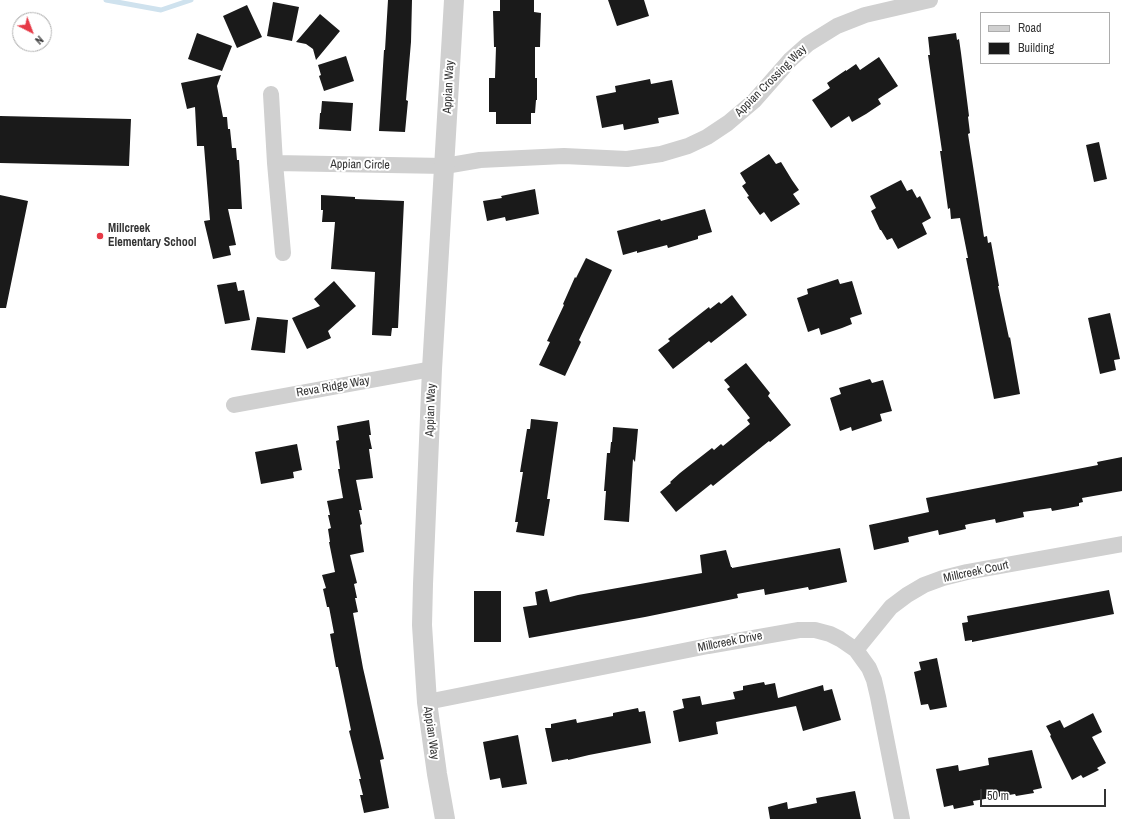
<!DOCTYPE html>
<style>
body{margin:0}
#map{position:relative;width:1122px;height:819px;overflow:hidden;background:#fff;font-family:"Archivo Narrow",sans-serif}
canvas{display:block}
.legend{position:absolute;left:980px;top:12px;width:130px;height:52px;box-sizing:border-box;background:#fff;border:1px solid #adadad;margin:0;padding:5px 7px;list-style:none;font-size:12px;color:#333}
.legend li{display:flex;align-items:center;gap:8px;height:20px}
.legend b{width:20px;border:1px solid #adadad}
.north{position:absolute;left:12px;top:12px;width:40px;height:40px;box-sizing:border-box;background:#fff;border:1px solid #adadad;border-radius:50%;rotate:138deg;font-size:11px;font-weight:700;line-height:16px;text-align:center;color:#333}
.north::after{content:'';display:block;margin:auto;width:14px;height:18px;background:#e63946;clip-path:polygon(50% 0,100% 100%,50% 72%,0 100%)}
.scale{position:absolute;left:980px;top:789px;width:126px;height:18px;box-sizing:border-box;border:2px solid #333;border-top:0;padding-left:5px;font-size:12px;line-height:14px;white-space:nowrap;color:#333;-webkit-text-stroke:3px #fff;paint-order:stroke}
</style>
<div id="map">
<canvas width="1122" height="819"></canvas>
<ul class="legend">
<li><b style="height:5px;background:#d0d0d0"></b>Road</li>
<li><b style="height:11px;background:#1a1a1a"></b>Building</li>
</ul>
<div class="north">N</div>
<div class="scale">50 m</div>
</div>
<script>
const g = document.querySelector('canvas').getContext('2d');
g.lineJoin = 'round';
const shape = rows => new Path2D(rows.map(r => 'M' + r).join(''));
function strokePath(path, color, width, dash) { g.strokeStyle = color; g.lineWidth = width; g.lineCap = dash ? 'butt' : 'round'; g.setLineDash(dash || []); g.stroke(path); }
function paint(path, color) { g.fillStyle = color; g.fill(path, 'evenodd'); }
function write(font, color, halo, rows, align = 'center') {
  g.font = font + ' "Archivo Narrow",sans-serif'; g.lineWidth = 4; g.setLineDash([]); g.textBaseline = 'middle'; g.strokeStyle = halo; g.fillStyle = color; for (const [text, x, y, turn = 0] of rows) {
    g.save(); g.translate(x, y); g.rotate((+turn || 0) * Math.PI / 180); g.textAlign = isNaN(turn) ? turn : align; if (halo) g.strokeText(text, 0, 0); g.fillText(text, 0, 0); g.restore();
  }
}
strokePath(shape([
 [106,0,161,10,191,0]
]), '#cfe2ee', 5);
paint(shape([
 [388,0,412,0,411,42,406,100,408,101,405,132,379,131,384,50,385,50],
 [500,0,534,0,534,12,541,13,540,47,535,47,535,78,537,78,537,100,536,100,535,113,531,113,531,124,496,124,496,112,489,112,489,78,495,78,496,47,494,47,493,11,500,11],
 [608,0,644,0,649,16,617,26],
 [273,2,299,7,292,41,267,36],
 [247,5,262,37,237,48,223,16],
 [320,14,340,31,316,60,313,49,306,44,296,42],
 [197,33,232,46,222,71,188,59],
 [956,33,957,40,959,39,961,53,969,116,968,117,970,133,968,134,984,237,987,236,988,243,991,242,999,286,998,286,1009,338,1010,337,1020,394,994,399,966,258,968,258,960,218,951,219,950,208,948,209,940,151,942,151,928,55,930,55,928,37],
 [346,56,354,81,324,91,319,76,321,75,318,65],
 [879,57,898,86,878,99,881,104,866,114,852,122,849,116,831,128,812,100,830,88,827,83,846,70,846,71,856,64,860,70],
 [221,75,217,86,223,117,227,117,228,129,230,129,232,148,236,148,237,160,239,160,242,209,228,209,236,245,229,246,231,255,213,259,204,221,210,220,204,146,197,146,195,107,187,109,181,83],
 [650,79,651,84,672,80,679,114,658,118,659,123,624,130,623,124,602,128,596,96,616,92,615,86],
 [322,101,353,103,351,131,319,129,320,113,321,113],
 [0,116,131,119,129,166,0,163],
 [1099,142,1107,179,1094,182,1086,145],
 [769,154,776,164,781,162,792,180,799,190,793,194,800,204,771,222,764,212,760,215,747,197,749,196,742,186,746,183,740,173],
 [901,180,907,191,912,189,917,198,920,196,931,218,922,223,927,234,898,249,892,238,887,240,881,230,880,230,871,211,876,208,870,196],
 [535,189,539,214,506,221,505,217,487,221,483,201,502,198,501,196],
 [0,195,28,201,6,308,0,308],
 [321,195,355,197,355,199,404,201,398,328,392,328,391,336,372,335,375,272,331,269,335,222,322,222,323,210,321,210],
 [705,209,712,232,698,236,698,239,668,248,667,245,637,253,637,251,623,255,617,231,660,219,661,221],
 [586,258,612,270,579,340,581,342,565,376,539,365,550,342,547,341,564,305,563,304,575,277,576,278],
 [838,279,840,284,852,281,862,314,850,318,852,324,842,328,821,335,819,328,808,332,797,298,808,294,807,289],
 [334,281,356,306,328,331,331,338,307,349,292,318,320,306,314,299],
 [236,282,238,291,244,290,250,320,225,324,217,285],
 [732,295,747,315,711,343,709,341,673,369,658,350,670,341,668,339,709,307,710,309,719,302,721,304],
 [1110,313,1120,359,1114,360,1116,370,1100,374,1088,318],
 [257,317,288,320,285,353,251,350],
 [746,363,770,393,768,396,791,425,770,442,769,441,713,486,711,484,676,512,660,492,671,483,670,482,680,473,712,448,714,450,721,444,723,446,750,424,747,420,750,418,727,389,730,387,724,380],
 [870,379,872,383,883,380,892,411,880,414,882,421,852,431,851,427,840,431,830,398,841,394,839,388],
 [531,419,558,422,547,499,550,499,544,536,516,532,518,522,515,522,523,472,520,472,527,429,530,429],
 [369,420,371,435,369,435,372,449,369,449,373,478,356,480,362,510,359,510,362,524,360,525,364,552,350,555,357,583,354,584,357,598,355,598,358,612,353,613,363,668,384,759,380,760,389,808,364,813,360,795,363,795,359,779,361,779,349,731,351,730,338,667,336,667,330,634,334,633,329,607,327,607,323,589,326,588,322,575,335,572,329,542,330,542,328,529,331,528,328,515,330,515,327,501,343,498,338,469,340,469,336,441,339,440,337,426],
 [613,427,638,429,635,462,633,459,629,522,604,520,606,491,604,491,607,453,610,453,611,442,612,442],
 [297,444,302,470,293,472,294,478,261,484,255,452],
 [1122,457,1122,491,1082,498,1083,502,1079,503,1079,506,1052,511,1051,508,1023,512,1024,517,996,523,995,519,969,524,965,525,966,529,939,535,938,530,908,537,909,542,874,550,869,525,929,512,926,498,1098,465,1097,462],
 [840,548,847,582,809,590,808,587,765,595,764,589,737,594,738,598,645,617,529,638,523,607,537,605,535,592,547,589,550,602,578,595,702,573,700,555,726,550,731,567,732,567,732,568],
 [1109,590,1114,614,972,642,972,640,965,641,962,623,968,622,967,616],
 [474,591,501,591,501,642,474,642],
 [937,658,947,707,930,710,928,704,921,705,914,672,921,670,919,662],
 [764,682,765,685,775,683,778,698,823,685,824,691,832,689,841,720,803,731,796,706,716,722,718,734,679,742,673,711,684,708,682,699,700,696,702,705,735,699,733,692,743,690,743,686],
 [638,708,639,712,645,711,651,743,589,755,568,760,568,759,552,762,545,728,551,728,551,724,576,719,577,723,613,716,613,713],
 [1093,713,1102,732,1092,737,1106,763,1097,768,1099,770,1083,778,1081,775,1072,780,1050,736,1051,735,1046,726,1060,720,1064,728],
 [518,735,527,784,502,788,500,778,490,780,483,742],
 [1032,750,1042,788,1033,790,1034,793,1016,796,1015,794,973,801,974,805,954,809,953,805,944,807,936,769,958,765,959,771,989,765,988,758],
 [855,791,861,819,770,819,768,807,787,802,788,809,817,803,816,798]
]), '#1a1a1a');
strokePath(shape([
 [271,94,275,163,283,253],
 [275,163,445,166,480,160,564,156,627,159,661,154,688,146,707,137,728,123,754,101,790,60,808,44,837,26,865,15,930,0],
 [234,405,432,369],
 [856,650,891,607,907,595,924,585,943,578,967,572,1122,544],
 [427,702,708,646,799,630,815,630,830,634,840,639,856,650,869,668,874,680,878,697,902,819]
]), '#d0d0d0', 16);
strokePath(shape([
 [445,819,437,774,427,702,422,625,423,584,432,369,454,0]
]), '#d0d0d0', 20);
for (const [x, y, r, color] of [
 [100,236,4,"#e63946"]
]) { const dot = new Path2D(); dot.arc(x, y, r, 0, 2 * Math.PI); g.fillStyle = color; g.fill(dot); strokePath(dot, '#fff', 1.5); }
write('12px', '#333', '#fff', [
 ["Appian Crossing Way",771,81,-45],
 ["Appian Way",449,87,-87],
 ["Appian Circle",360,165,1],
 ["Reva Ridge Way",333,387,-10],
 ["Appian Way",431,410,-88],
 ["Millcreek Court",976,572,-12],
 ["Millcreek Drive",730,642,-11],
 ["Appian Way",431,733,82]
]);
write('bold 12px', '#333', '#fff', [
 ["Millcreek",108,229],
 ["Elementary School",108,243]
], 'left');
</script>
